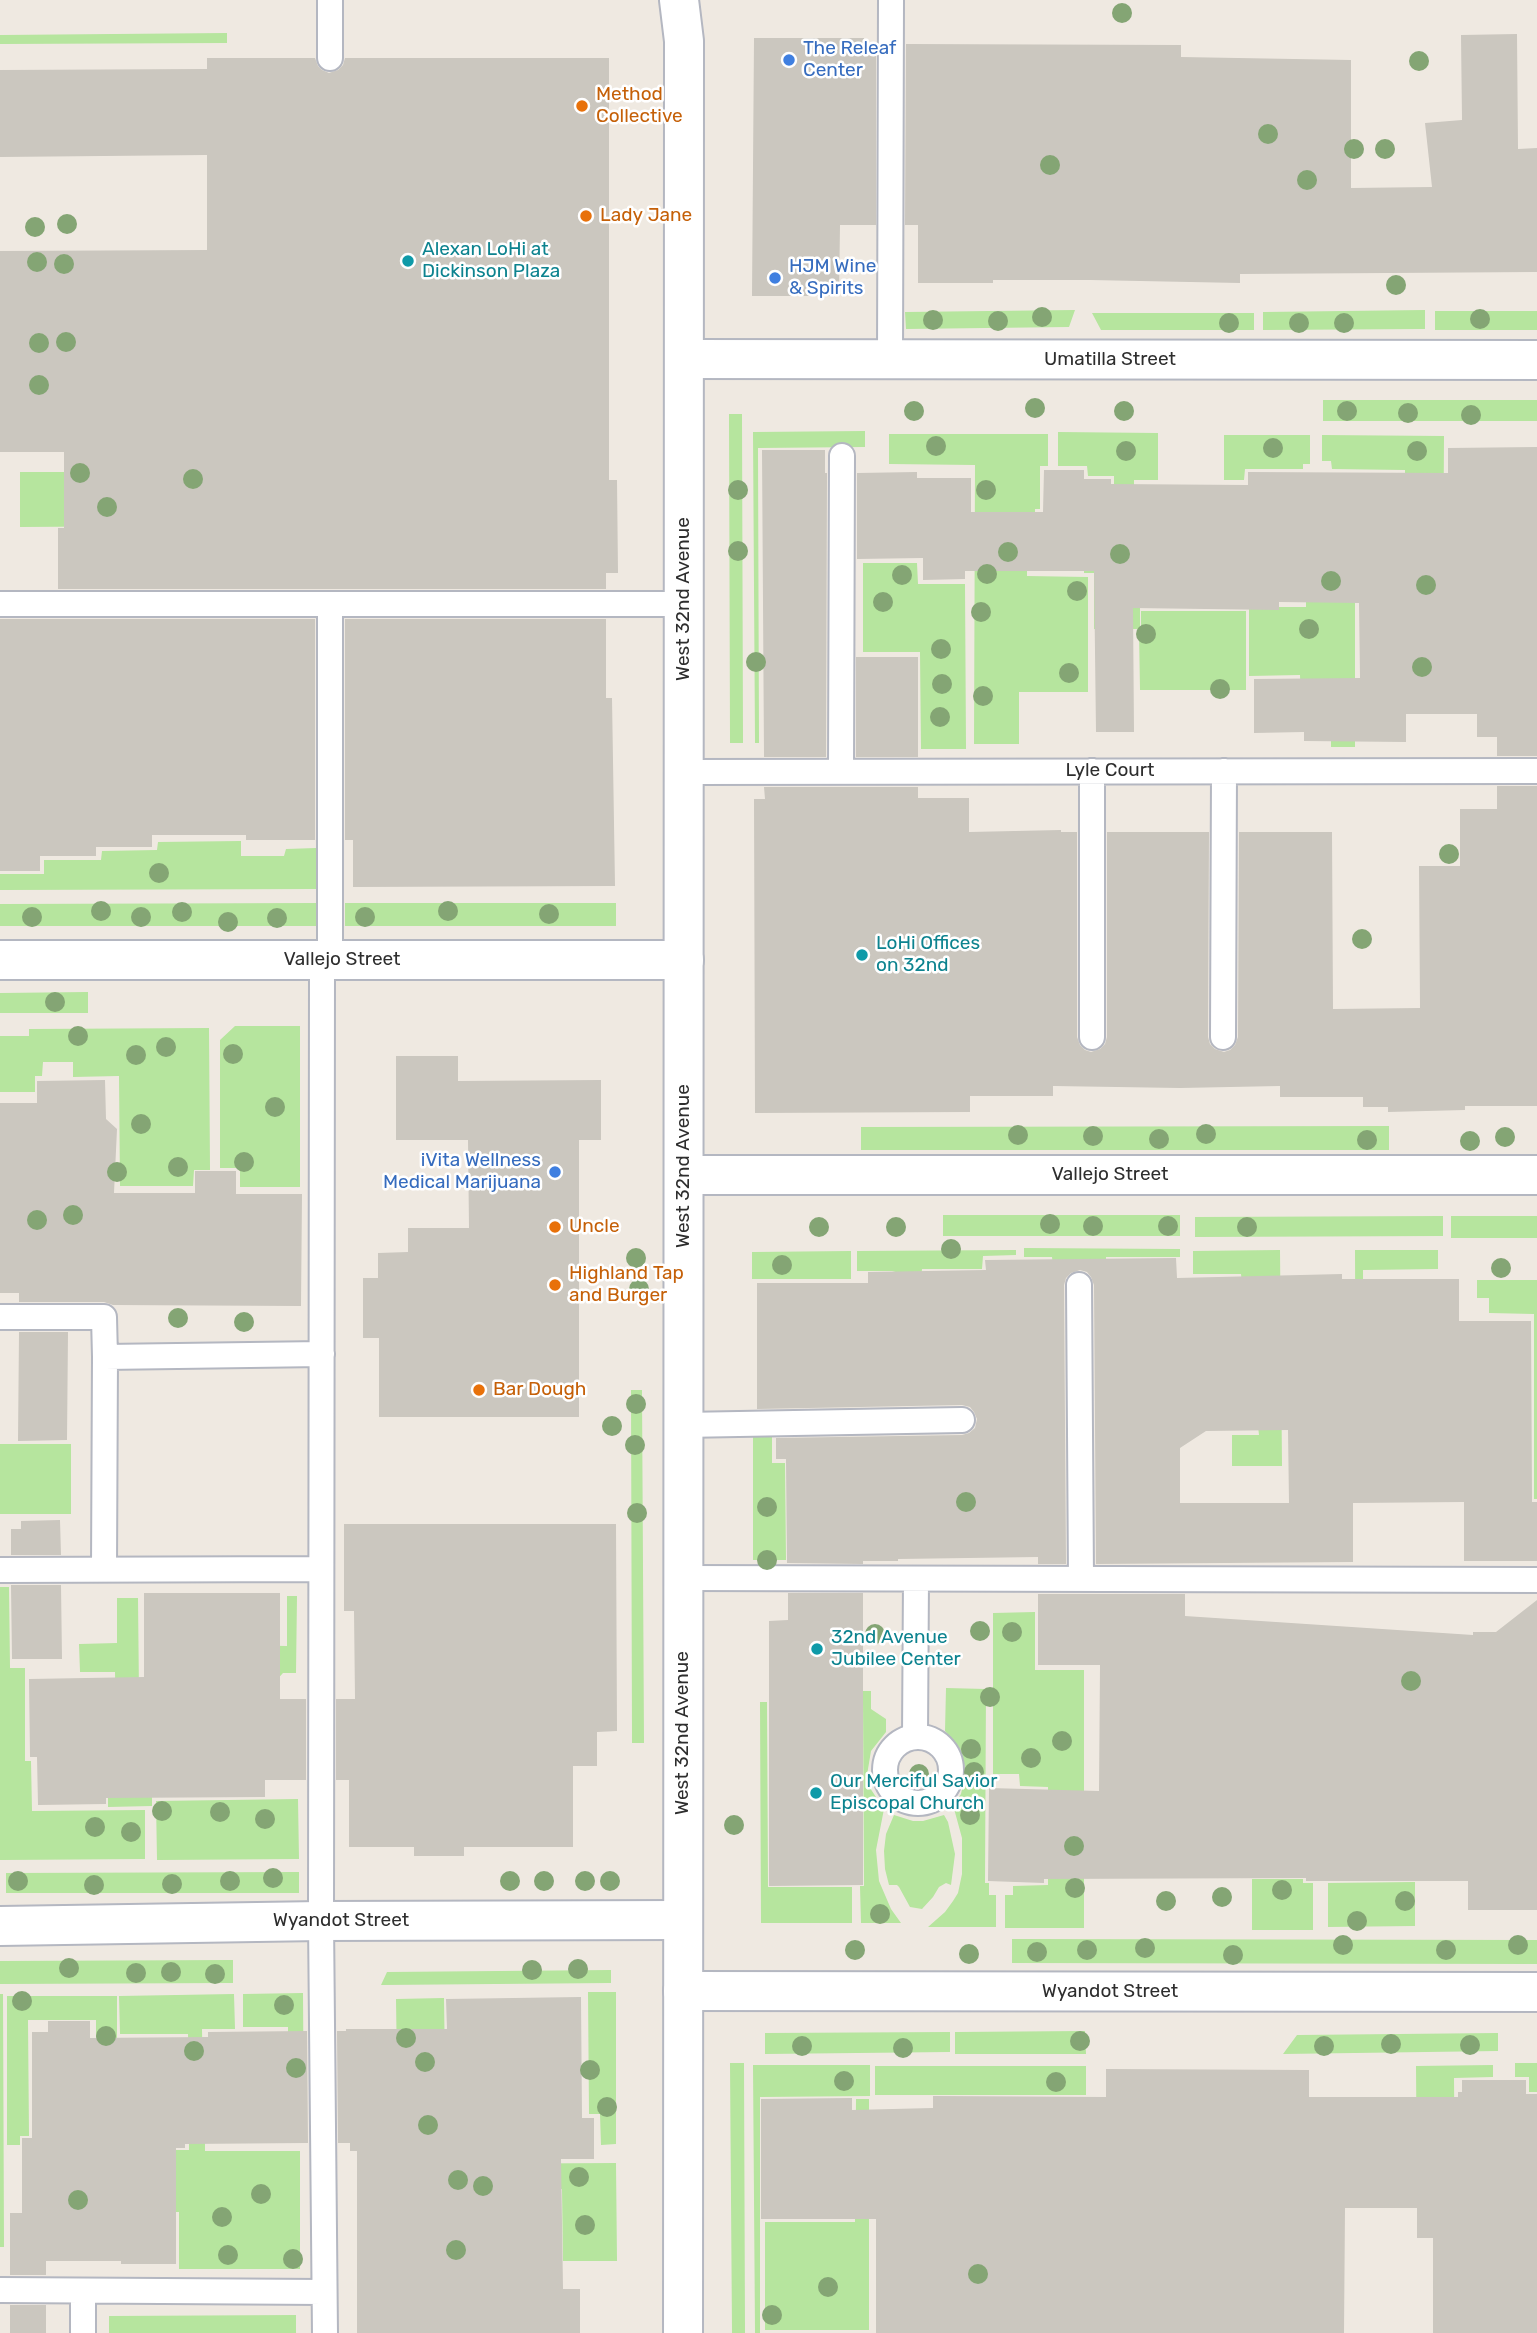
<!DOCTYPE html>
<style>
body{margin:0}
canvas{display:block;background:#efe9e1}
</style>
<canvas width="1537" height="2333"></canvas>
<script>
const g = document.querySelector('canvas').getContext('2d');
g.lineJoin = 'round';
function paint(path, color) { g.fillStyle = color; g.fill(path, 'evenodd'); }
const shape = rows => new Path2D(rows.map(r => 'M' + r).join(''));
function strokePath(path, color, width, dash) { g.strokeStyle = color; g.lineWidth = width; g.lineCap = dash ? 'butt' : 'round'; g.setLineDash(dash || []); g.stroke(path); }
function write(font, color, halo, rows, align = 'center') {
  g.font = font + ' Rubik,sans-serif'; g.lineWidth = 5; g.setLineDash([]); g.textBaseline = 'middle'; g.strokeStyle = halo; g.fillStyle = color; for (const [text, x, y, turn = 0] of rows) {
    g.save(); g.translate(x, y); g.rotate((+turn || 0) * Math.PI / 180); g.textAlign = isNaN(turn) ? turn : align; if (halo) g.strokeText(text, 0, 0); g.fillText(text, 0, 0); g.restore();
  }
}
paint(shape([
 [227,33,227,43,0,44,0,35],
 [1075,310,1069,327,906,329,905,312],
 [1425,310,1425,329,1263,330,1263,312],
 [1435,311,1537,311,1537,330,1435,330],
 [1092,313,1254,313,1254,330,1101,330],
 [1323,400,1537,400,1537,421,1323,421],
 [729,414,742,414,743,743,730,743],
 [865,431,865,447,758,448,759,743,755,743,753,432],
 [1058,432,1158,433,1158,480,1134,480,1134,577,1140,577,1140,629,1094,629,1094,573,1084,573,1084,559,1114,559,1114,476,1088,476,1087,466,1058,466],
 [889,434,1048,434,1048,466,1040,466,1040,509,1035,509,1035,521,1027,522,1027,576,1088,577,1088,692,1019,692,1019,744,974,744,975,465,889,464],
 [1224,435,1310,435,1310,464,1303,464,1303,469,1245,469,1244,480,1224,480],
 [1322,435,1444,436,1443,599,1405,599,1405,470,1332,469,1331,461,1322,461],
 [20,472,113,472,169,526,20,527],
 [863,563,917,563,918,584,965,584,966,749,921,749,920,652,863,652],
 [1355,578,1355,747,1331,747,1331,701,1301,701,1300,675,1249,676,1249,607,1306,607,1306,579],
 [1141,611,1246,611,1246,690,1140,690,1139,631,1141,630],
 [241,841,241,856,284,856,286,849,316,848,316,889,0,890,0,874,44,874,44,860,101,860,102,851,157,850,158,842],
 [316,903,316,926,0,926,0,904],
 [345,903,616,903,616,926,345,926],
 [88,992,88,1013,0,1013,0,993],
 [235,1026,300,1026,300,1187,240,1187,240,1168,220,1168,220,1040],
 [209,1028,210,1170,194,1170,193,1186,120,1186,119,1076,73,1077,73,1062,43,1062,42,1076,35,1076,35,1092,0,1092,0,1036,29,1036,29,1029],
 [1389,1126,1389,1150,861,1150,861,1127],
 [943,1215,1180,1215,1180,1236,943,1236],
 [1443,1216,1443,1236,1195,1237,1195,1217],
 [1451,1216,1537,1216,1537,1238,1451,1238],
 [1024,1248,1180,1249,1180,1257,1106,1257,1106,1266,1053,1266,1052,1257,1024,1257],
 [1016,1250,1016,1255,983,1256,982,1269,922,1269,921,1279,892,1271,857,1271,857,1251],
 [1280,1250,1282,1466,1232,1466,1232,1435,1259,1435,1241,1274,1193,1274,1193,1251],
 [1355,1250,1438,1250,1438,1269,1363,1270,1364,1498,1356,1498],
 [851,1251,851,1279,752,1279,752,1252],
 [1477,1280,1537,1280,1537,1499,1534,1499,1534,1314,1489,1313,1489,1298,1477,1298],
 [631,1390,642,1390,644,1743,632,1743],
 [753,1434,772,1434,772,1463,785,1463,786,1560,753,1560],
 [0,1444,71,1444,71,1514,0,1514],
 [0,1587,9,1587,10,1668,25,1668,25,1761,31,1761,32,1811,145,1810,145,1859,0,1860],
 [287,1596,297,1596,296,1673,283,1673,273,1684,235,1645,287,1646],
 [117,1598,138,1598,139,1695,152,1786,152,1806,108,1807,108,1780,117,1779,115,1672,80,1672,79,1644,117,1643],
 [1035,1612,1035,1670,1084,1670,1084,1928,1005,1928,1005,1895,1013,1895,1013,1886,1048,1885,1048,1787,1020,1786,1019,1774,993,1774,993,1613],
 [946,1688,986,1689,985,1883,989,1883,989,1895,996,1895,996,1927,928,1927,945,1912,953,1901,958,1893,962,1874,962,1838,953,1805,961,1794,966,1771,960,1749,945,1731],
 [842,1691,871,1691,871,1709,886,1719,886,1732,871,1751,867,1775,870,1788,884,1809,876,1850,879,1881,891,1909,901,1923,861,1923,860,1886,864,1886,863,1698],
 [760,1702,767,1702,768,1887,852,1887,852,1923,761,1923],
 [298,1799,299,1859,157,1860,156,1801],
 [894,1815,913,1821,923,1821,944,1815,948,1822,955,1854,951,1885,946,1883,939,1887,933,1897,922,1909,910,1907,899,1887,897,1885,889,1885,885,1869,884,1851,886,1834],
 [299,1872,299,1893,6,1893,6,1873],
 [1252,1879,1303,1879,1303,1883,1313,1883,1313,1930,1252,1930],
 [1415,1882,1415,1926,1328,1927,1328,1883],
 [1012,1939,1537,1940,1537,1964,1012,1963],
 [233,1960,233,1983,0,1984,0,1961],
 [611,1970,611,1983,381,1985,387,1972],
 [616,1992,616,2144,601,2145,600,2114,589,2114,588,1992],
 [303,1993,304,2143,288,2143,288,2027,243,2027,243,1994],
 [0,1994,3,1994,4,2247,0,2247],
 [234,1994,235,2029,202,2029,203,2081,189,2082,188,2034,120,2034,119,1996],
 [7,1996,117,1996,117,2052,96,2052,96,2020,28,2020,29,2136,20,2136,20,2145,7,2145],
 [444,1998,445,2068,397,2068,396,1999],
 [1085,2031,1086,2054,955,2054,955,2032],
 [950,2032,950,2052,765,2054,765,2033],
 [1498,2033,1498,2051,1283,2054,1297,2035],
 [730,2063,744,2063,745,2333,732,2333],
 [1515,2063,1537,2063,1537,2092,1529,2092,1529,2077,1515,2077],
 [753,2065,870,2065,870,2096,760,2097,760,2333,755,2333],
 [1493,2065,1493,2077,1454,2078,1455,2195,1417,2195,1416,2066],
 [875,2066,1086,2066,1086,2095,875,2095],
 [189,2085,205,2085,205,2151,300,2151,300,2269,179,2269,179,2212,117,2212,117,2150,189,2150],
 [856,2099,869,2099,869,2330,765,2330,765,2222,855,2222],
 [616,2163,617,2261,563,2261,562,2189,448,2190,448,2164],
 [296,2315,296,2333,109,2333,109,2316]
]), '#b6e59e');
paint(shape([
 [1517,34,1518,149,1537,148,1537,272,1240,274,1240,283,1090,280,993,280,993,283,918,283,918,225,905,225,906,44,1181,45,1181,57,1351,60,1351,188,1432,187,1425,123,1462,120,1461,35],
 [754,38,864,38,864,44,876,44,876,225,840,225,839,296,752,296],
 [207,58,315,58,318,66,322,70,329,73,338,70,343,65,345,58,609,58,609,480,617,480,618,573,606,573,606,589,58,589,58,528,64,528,64,452,0,452,0,251,207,250,207,155,0,157,0,70,207,69],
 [1537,447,1537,756,1497,756,1497,737,1477,737,1477,714,1406,714,1406,742,1304,741,1304,732,1254,733,1254,679,1360,678,1359,603,1279,602,1279,610,1133,608,1134,732,1096,732,1094,571,965,571,965,579,923,580,923,558,857,559,857,473,917,472,917,478,971,478,971,512,1043,512,1044,470,1084,470,1084,479,1111,479,1111,484,1248,485,1248,472,1448,473,1448,448],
 [762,450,825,450,825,473,827,473,826,757,764,757],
 [0,619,315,619,315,840,246,840,246,835,152,835,152,847,96,847,96,856,40,856,40,871,0,871],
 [345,619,606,619,606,698,612,698,615,886,353,887,353,840,345,840],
 [856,657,918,657,918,757,856,757],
 [1497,786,1537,786,1537,1106,1465,1106,1465,1110,1388,1112,1388,1107,1363,1107,1363,1097,1280,1097,1280,1086,1180,1088,1053,1086,1053,1096,970,1096,970,1112,755,1113,754,799,765,799,764,787,918,787,918,798,969,798,969,832,1061,830,1061,832,1077,832,1077,1037,1080,1045,1085,1050,1091,1052,1100,1049,1105,1044,1107,1037,1107,832,1209,832,1208,1037,1210,1044,1215,1049,1224,1052,1230,1050,1235,1045,1238,1037,1239,832,1332,832,1333,1009,1420,1008,1419,866,1460,866,1460,809,1497,809],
 [396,1056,458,1056,458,1081,601,1080,601,1140,579,1140,579,1417,379,1417,379,1338,363,1338,363,1278,378,1278,378,1253,408,1252,408,1228,469,1228,468,1140,396,1140],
 [105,1080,106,1119,117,1129,114,1193,195,1193,195,1171,236,1171,236,1194,302,1194,301,1306,113,1305,104,1302,19,1302,19,1293,0,1293,0,1103,37,1103,37,1081],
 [1176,1258,1177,1278,1342,1274,1342,1279,1459,1279,1459,1321,1531,1321,1532,1502,1537,1502,1537,1561,1464,1561,1464,1502,1353,1503,1353,1562,1096,1564,1094,1285,1091,1277,1087,1272,1080,1270,1071,1273,1066,1278,1064,1285,1066,1564,1038,1564,1038,1557,898,1559,898,1561,863,1561,863,1564,787,1563,786,1459,776,1459,776,1438,962,1435,969,1433,975,1428,977,1419,974,1412,970,1407,962,1405,757,1409,757,1283,868,1283,868,1272,986,1270,985,1260],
 [1288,1430,1289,1503,1180,1503,1180,1448,1206,1431],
 [19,1332,68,1332,67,1440,18,1441],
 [60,1520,61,1555,11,1555,11,1529,21,1529,21,1521],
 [344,1524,616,1524,617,1731,597,1732,597,1766,573,1766,573,1847,464,1847,464,1856,414,1856,414,1847,349,1847,349,1780,336,1780,336,1699,355,1699,354,1611,344,1611],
 [11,1585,61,1585,62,1659,12,1659],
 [144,1593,280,1593,280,1699,306,1699,306,1780,265,1780,265,1797,106,1798,106,1804,38,1805,37,1757,30,1757,29,1679,144,1677],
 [788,1593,863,1593,863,1885,769,1886,769,1621,788,1620],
 [1038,1594,1185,1594,1185,1616,1473,1635,1473,1632,1496,1632,1537,1600,1537,1910,1468,1910,1468,1881,1306,1881,1306,1878,1044,1879,1044,1883,988,1881,989,1788,1099,1791,1100,1665,1038,1665],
 [581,1997,582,2118,594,2118,594,2159,561,2159,563,2289,580,2289,580,2333,357,2333,357,2151,350,2151,350,2143,338,2143,337,2031,346,2031,346,2029,447,2029,446,1999],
 [48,2021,90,2021,90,2038,208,2037,208,2032,307,2031,308,2143,185,2144,185,2148,176,2148,176,2264,121,2264,121,2261,46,2261,46,2275,10,2275,10,2213,22,2213,22,2138,32,2138,32,2032,48,2032],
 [1106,2069,1309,2070,1309,2097,1458,2097,1458,2092,1462,2092,1462,2080,1526,2080,1526,2094,1537,2094,1537,2333,1433,2333,1433,2238,1417,2238,1417,2208,1345,2208,1344,2333,876,2333,876,2219,761,2219,761,2099,852,2098,852,2110,933,2108,933,2096,1106,2097],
 [10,2305,46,2305,46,2333,10,2333]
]), '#cbc7bf');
const service = shape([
 [330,0,330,58],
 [890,360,891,0],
 [0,604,684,604],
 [841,771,842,456],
 [1092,771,1092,1037],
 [684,772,1537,771],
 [322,960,321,1921,325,2333],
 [330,960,330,604],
 [1223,1037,1224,771],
 [1079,1285,1081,1579],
 [0,1317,104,1317,105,1357,322,1354],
 [683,1425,962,1420],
 [104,1569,105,1357],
 [0,1570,321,1569],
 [683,1578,1537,1580],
 [915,1736,916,1579],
 '885 1770a33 33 0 1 1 66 0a33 33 0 1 1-66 0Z',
 [0,2290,324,2292],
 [83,2291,83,2333]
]);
const minor = shape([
 [684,359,1537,360],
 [0,960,684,960],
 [684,1175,1537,1175],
 [0,1926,321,1921,683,1920],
 [683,1991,1537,1992]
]);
const tertiary = shape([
 [679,0,684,41,683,2333]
]);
strokePath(service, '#b4b7c1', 28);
strokePath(minor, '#b4b7c1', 42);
strokePath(tertiary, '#b4b7c1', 42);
strokePath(service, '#fff', 24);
strokePath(minor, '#fff', 38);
strokePath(tertiary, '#fff', 38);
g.fillStyle = '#84a574';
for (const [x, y] of [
 [1122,13],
 [1419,61],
 [1268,134],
 [1354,149],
 [1385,149],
 [1050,165],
 [1307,180],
 [67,224],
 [35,227],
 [37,262],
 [64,264],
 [1396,285],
 [1042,317],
 [1480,319],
 [933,320],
 [998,321],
 [1229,323],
 [1299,323],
 [1344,323],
 [66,342],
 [39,343],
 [39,385],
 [1035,408],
 [914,411],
 [1124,411],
 [1347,411],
 [1408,413],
 [1471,415],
 [936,446],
 [1273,448],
 [1126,451],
 [1417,451],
 [80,473],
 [193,479],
 [738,490],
 [986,490],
 [107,507],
 [738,551],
 [1008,552],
 [1120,554],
 [987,574],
 [902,575],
 [1331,581],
 [1426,585],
 [1077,591],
 [883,602],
 [981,612],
 [1309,629],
 [1146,634],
 [941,649],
 [756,662],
 [1422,667],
 [1069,673],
 [942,684],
 [1220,689],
 [983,696],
 [940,717],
 [1449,854],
 [159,873],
 [101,911],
 [448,911],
 [182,912],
 [549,914],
 [32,917],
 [141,917],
 [365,917],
 [277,918],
 [228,922],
 [1362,939],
 [55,1002],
 [78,1036],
 [166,1047],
 [233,1054],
 [136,1055],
 [275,1107],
 [141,1124],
 [1206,1134],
 [1018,1135],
 [1093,1136],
 [1505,1137],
 [1159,1139],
 [1367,1140],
 [1470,1141],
 [244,1162],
 [178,1167],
 [117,1172],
 [73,1215],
 [37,1220],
 [1050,1224],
 [1093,1226],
 [1168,1226],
 [819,1227],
 [896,1227],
 [1247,1227],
 [951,1249],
 [636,1258],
 [782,1265],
 [1501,1268],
 [639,1289],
 [178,1318],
 [244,1322],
 [636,1404],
 [612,1426],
 [635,1445],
 [966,1502],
 [767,1507],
 [637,1513],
 [767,1560],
 [980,1631],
 [1012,1632],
 [875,1634],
 [1411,1681],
 [990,1697],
 [1062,1741],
 [971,1749],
 [1031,1758],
 [974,1772],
 [919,1774],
 [162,1811],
 [220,1812],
 [970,1815],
 [265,1819],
 [734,1825],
 [95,1827],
 [131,1832],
 [1074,1846],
 [273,1878],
 [18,1881],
 [230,1881],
 [510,1881],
 [544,1881],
 [585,1881],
 [610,1881],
 [172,1884],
 [94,1885],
 [1075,1888],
 [1282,1890],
 [1222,1897],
 [1166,1901],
 [1405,1901],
 [880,1914],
 [1357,1921],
 [1343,1945],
 [1518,1945],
 [1145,1948],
 [855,1950],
 [1087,1950],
 [1446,1950],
 [1037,1952],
 [969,1954],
 [1233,1955],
 [69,1968],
 [578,1969],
 [532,1970],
 [171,1972],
 [136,1973],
 [215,1974],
 [22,2001],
 [284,2005],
 [106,2036],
 [406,2038],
 [1080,2041],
 [1391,2044],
 [1470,2045],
 [802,2046],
 [1324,2046],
 [903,2048],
 [194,2051],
 [425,2062],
 [296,2068],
 [590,2070],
 [844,2081],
 [1056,2082],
 [607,2107],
 [428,2125],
 [579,2177],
 [458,2180],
 [483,2186],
 [261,2194],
 [78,2200],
 [222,2217],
 [585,2225],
 [456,2250],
 [228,2255],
 [293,2259],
 [978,2274],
 [828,2287],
 [772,2315]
]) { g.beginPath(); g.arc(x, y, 10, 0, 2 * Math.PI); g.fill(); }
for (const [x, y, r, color] of [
 [789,60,7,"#3f7fe0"],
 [582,106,7,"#e8710a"],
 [586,216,7,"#e8710a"],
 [408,261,7,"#0f9aa8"],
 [775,278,7,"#3f7fe0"],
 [862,955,7,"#0f9aa8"],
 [555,1172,7,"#3f7fe0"],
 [555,1227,7,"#e8710a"],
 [555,1285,7,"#e8710a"],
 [479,1390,7,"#e8710a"],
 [817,1649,7,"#0f9aa8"],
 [816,1793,7,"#0f9aa8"]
]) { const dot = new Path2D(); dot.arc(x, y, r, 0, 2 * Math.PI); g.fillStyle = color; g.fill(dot); strokePath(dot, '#fff', 2.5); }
write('19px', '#366cbe', '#fff', [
 ["The Releaf",803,49],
 ["Center",803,71],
 ["HJM Wine",789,267],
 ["& Spirits",789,289],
 ["iVita Wellness",541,1161,"right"],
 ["Medical Marijuana",541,1183,"right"]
], 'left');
write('19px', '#c56008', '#fff', [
 ["Method",596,95],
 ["Collective",596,117],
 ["Lady Jane",600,216],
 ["Uncle",569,1227],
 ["Highland Tap",569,1274],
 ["and Burger",569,1296],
 ["Bar Dough",493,1390]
], 'left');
write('19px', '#0d838f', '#fff', [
 ["Alexan LoHi at",422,250],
 ["Dickinson Plaza",422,272],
 ["LoHi Offices",876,944],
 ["on 32nd",876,966],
 ["32nd Avenue",831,1638],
 ["Jubilee Center",831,1660],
 ["Our Merciful Savior",830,1782],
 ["Episcopal Church",830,1804]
], 'left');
write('19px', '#2e2e2e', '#fff', [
 ["Umatilla Street",1110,360],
 ["West 32nd Avenue",684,599,-90],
 ["Lyle Court",1110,771],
 ["Vallejo Street",342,960],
 ["West 32nd Avenue",684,1166,-90],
 ["Vallejo Street",1110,1175],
 ["West 32nd Avenue",683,1733,-90],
 ["Wyandot Street",341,1921],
 ["Wyandot Street",1110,1992]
]);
</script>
